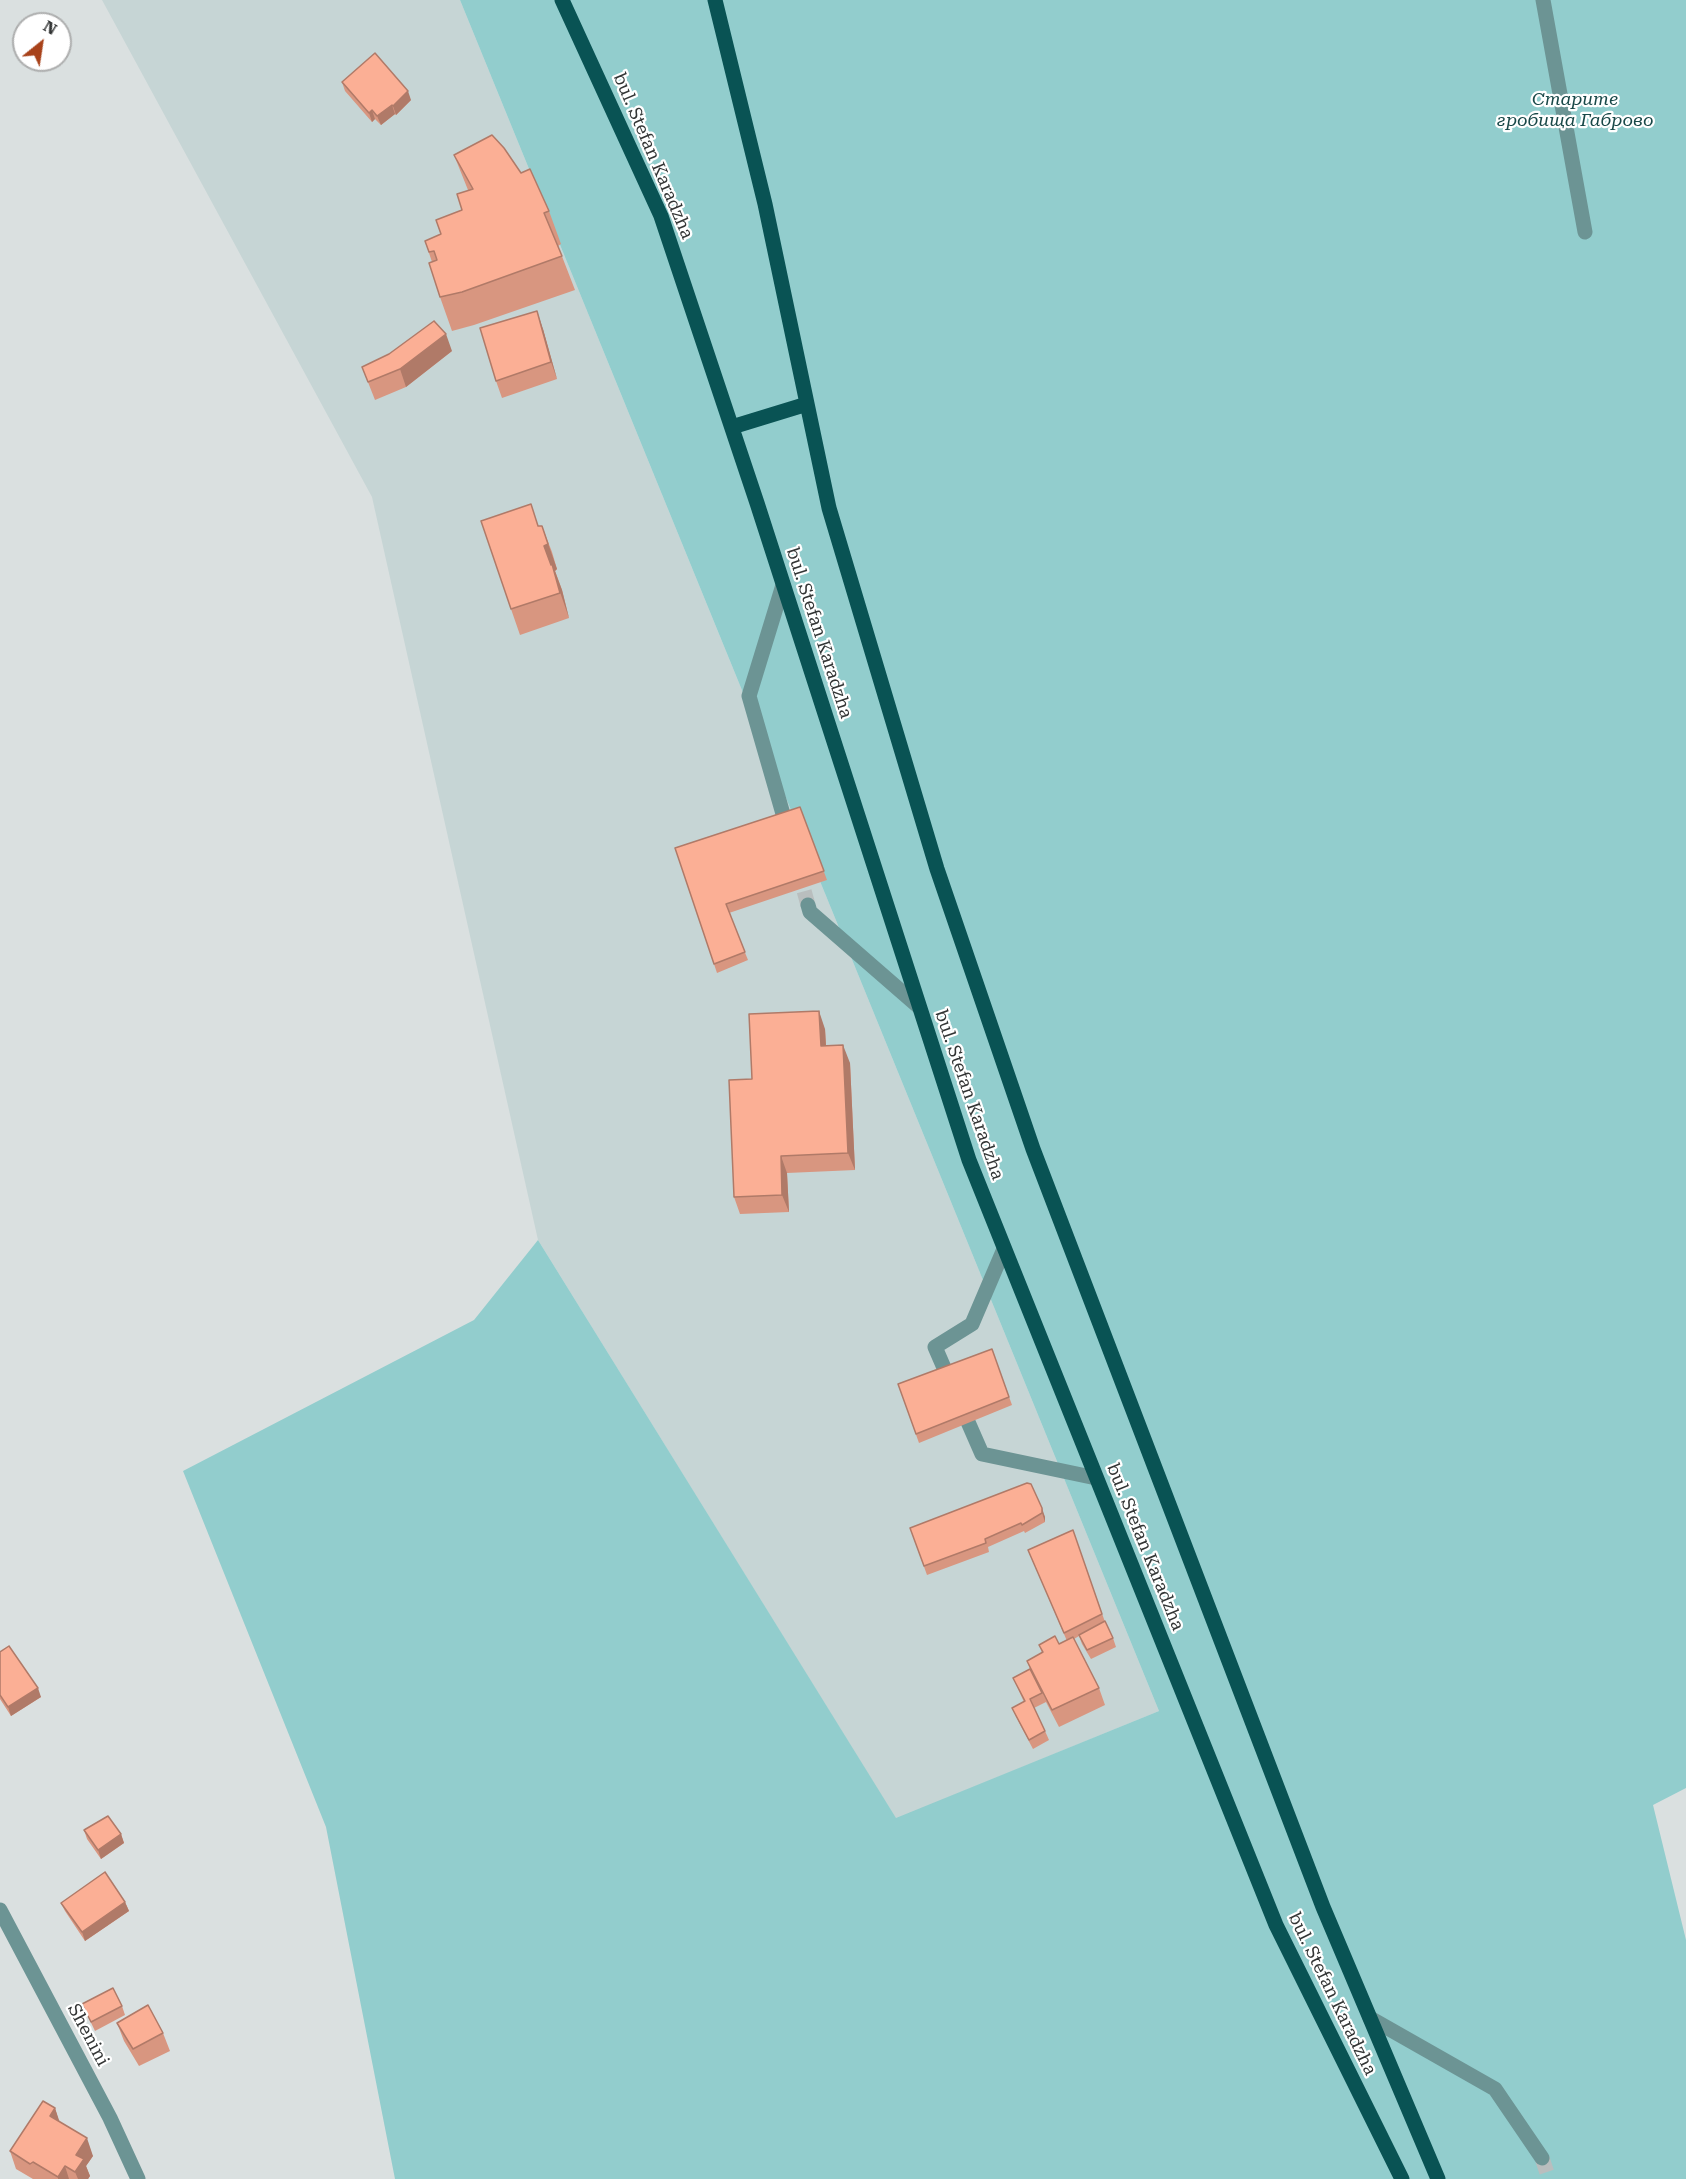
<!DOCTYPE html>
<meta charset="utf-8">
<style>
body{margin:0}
#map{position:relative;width:1686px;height:2179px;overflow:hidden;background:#dae0e0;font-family:"Roboto Serif",serif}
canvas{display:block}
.north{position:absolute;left:12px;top:12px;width:60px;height:60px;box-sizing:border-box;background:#fff;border:2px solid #adaeae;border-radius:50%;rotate:30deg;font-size:16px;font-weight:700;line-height:24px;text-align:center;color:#333535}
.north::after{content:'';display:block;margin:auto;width:21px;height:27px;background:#a8421a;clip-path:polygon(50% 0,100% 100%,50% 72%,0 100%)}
</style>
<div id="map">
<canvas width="1686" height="2179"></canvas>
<div class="north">N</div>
</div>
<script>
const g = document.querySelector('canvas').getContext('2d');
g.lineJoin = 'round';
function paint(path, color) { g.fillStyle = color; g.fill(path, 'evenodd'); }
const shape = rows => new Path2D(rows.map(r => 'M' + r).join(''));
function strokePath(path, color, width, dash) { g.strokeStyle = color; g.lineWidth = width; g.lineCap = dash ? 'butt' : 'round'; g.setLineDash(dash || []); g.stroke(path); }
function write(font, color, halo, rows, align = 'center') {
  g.font = font + ' "Roboto Serif",serif'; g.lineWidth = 4.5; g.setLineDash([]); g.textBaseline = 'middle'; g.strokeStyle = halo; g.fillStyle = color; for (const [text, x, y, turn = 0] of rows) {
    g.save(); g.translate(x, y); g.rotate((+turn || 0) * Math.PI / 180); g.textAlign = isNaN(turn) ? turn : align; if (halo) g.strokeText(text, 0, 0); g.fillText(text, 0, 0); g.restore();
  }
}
paint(shape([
 [102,0,460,0,1159,1711,896,1819,538,1240,372,497]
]), '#c6d5d5');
paint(shape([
 [460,0,1686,0,1686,1788,1653,1805,1686,1940,1686,2179,395,2179,326,1827,183,1471,474,1320,538,1240,896,1818,1159,1711]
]), '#92cdcd');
strokePath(shape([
 [798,869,808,905],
 [1542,2158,1549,2179]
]), '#b9bebe', 15, [15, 8]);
strokePath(shape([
 [1543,0,1585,232],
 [783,814,749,696,783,585],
 [808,905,810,912,918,1006],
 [951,1384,935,1347,972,1324,1004,1249],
 [961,1406,982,1454,1096,1478],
 [0,1910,110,2118,138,2179],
 [1370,2018,1495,2089,1542,2158]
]), '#6c9494', 15);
strokePath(shape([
 [562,0,661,216,757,503,969,1160,1276,1925,1402,2179],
 [715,0,765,204,829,508,937,869,1033,1149,1323,1907,1438,2179],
 [732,427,807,404]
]), '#095354', 15);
paint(shape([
 [342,82,411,100,396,115,395,114,381,125,375,119,372,122,345,91],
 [454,155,521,173,549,211,561,244,558,246,575,290,474,325,452,331,440,297,432,262,425,241,441,235,436,220,462,210,468,190],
 [543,329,557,379,502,398,496,381],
 [452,351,406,387,375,400,362,367],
 [538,526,542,526,552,552,557,569,555,571,562,590,569,618,520,635,511,609],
 [800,807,827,880,729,913,748,960,717,973,675,848],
 [825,1029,826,1046,850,1063,855,1170,787,1173,789,1212,740,1214,734,1197,752,1079],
 [992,1349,1012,1405,919,1443,898,1384],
 [1027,1483,1045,1517,1045,1522,1025,1533,1024,1531,988,1547,989,1552,927,1575,910,1528],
 [1073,1530,1105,1622,1113,1638,1116,1647,1091,1659,1082,1644,1079,1636,1074,1639,1099,1688,1105,1705,1059,1727,1046,1702,1034,1708,1045,1731,1049,1740,1033,1749,1016,1717,1012,1708,1024,1702,1013,1678,1030,1669,1027,1661,1042,1653,1039,1645,1059,1644,1067,1641,1028,1550],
 [0,1652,41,1697,11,1716,0,1699],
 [84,1830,121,1834,124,1843,101,1859,87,1839],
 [125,1902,129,1911,85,1941,65,1911,61,1903],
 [82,2004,122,2006,125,2015,95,2031],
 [117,2023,163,2033,170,2051,139,2066,124,2041],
 [55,2108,59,2122,93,2156,86,2166,90,2176,88,2179,33,2179,16,2169,10,2151]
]), '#d89680');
paint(shape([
 [408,91,411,100,396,115,393,106],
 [392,105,395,114,381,125,377,116],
 [372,110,375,119,372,122,369,113],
 [537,311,543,329,557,379,551,362],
 [446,334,452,351,406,387,400,369],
 [542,526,557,569,555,571,562,590,569,618,544,546],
 [819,1011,825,1029,827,1063,821,1046],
 [843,1045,850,1063,855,1170,848,1153],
 [781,1156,787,1173,789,1212,782,1195],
 [1042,1508,1045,1517,1045,1522,1042,1513],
 [38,1688,41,1697,11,1716,8,1707],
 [121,1834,124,1843,101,1859,98,1850],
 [125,1902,129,1911,85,1941,82,1932],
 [55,2108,61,2126,50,2116],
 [87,2138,93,2156,86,2166,90,2176,88,2179,78,2179,75,2172,76,2155],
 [65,2166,69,2179,58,2179,58,2177]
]), '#b07a68');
const building = shape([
 [375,53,408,91,393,106,392,105,377,116,372,110,369,113,342,82,375,53],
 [492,135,504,148,521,173,530,169,549,211,544,213,562,256,462,292,440,297,429,263,437,260,434,251,429,252,425,241,441,234,436,220,462,210,457,194,473,189,454,155,492,135],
 [537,311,551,362,496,381,480,328,537,311],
 [434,321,446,334,400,369,368,382,362,367,389,354,434,321],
 [531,504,538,526,542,526,548,544,544,546,551,565,552,564,560,593,511,609,481,521,531,504],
 [800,807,824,871,726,904,745,952,714,964,675,848,800,807],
 [819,1011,821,1046,843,1045,848,1153,781,1156,782,1195,734,1197,729,1080,752,1079,749,1014,819,1011],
 [992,1349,1009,1397,916,1434,898,1384,992,1349],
 [1027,1483,1031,1484,1042,1508,1042,1513,1022,1525,1021,1523,985,1539,986,1543,924,1566,910,1528,1027,1483],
 [1073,1530,1102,1614,1064,1633,1028,1550,1073,1530],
 [1105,1621,1113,1638,1087,1650,1079,1635,1105,1621],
 [1055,1636,1059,1644,1073,1637,1099,1688,1052,1710,1027,1661,1043,1652,1039,1645,1055,1636],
 [9,1646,38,1688,8,1707,0,1695,0,1652,9,1646],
 [1030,1669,1042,1693,1030,1699,1045,1731,1029,1740,1012,1708,1025,1701,1013,1678,1030,1669],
 [108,1816,121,1834,98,1850,84,1830,108,1816],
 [105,1872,125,1902,82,1932,61,1903,105,1872],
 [113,1988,122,2006,91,2022,82,2004,113,1988],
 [148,2005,163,2033,133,2049,117,2023,148,2005],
 [43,2101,55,2108,50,2116,87,2138,76,2155,84,2159,75,2172,65,2166,58,2177,33,2162,30,2164,10,2151,43,2101]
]);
paint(building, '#fbaf95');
strokePath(building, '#b07a68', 1.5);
write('italic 18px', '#184848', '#fff', [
 ["Старите",1575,100],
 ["гробища Габрово",1575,121]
]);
write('18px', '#333535', '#fff', [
 ["bul. Stefan Karadzha",653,156,67],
 ["bul. Stefan Karadzha",819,633,72],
 ["bul. Stefan Karadzha",969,1095,71],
 ["bul. Stefan Karadzha",1145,1547,68],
 ["bul. Stefan Karadzha",1332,1994,64],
 ["Shenini",88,2035,62]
]);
</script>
